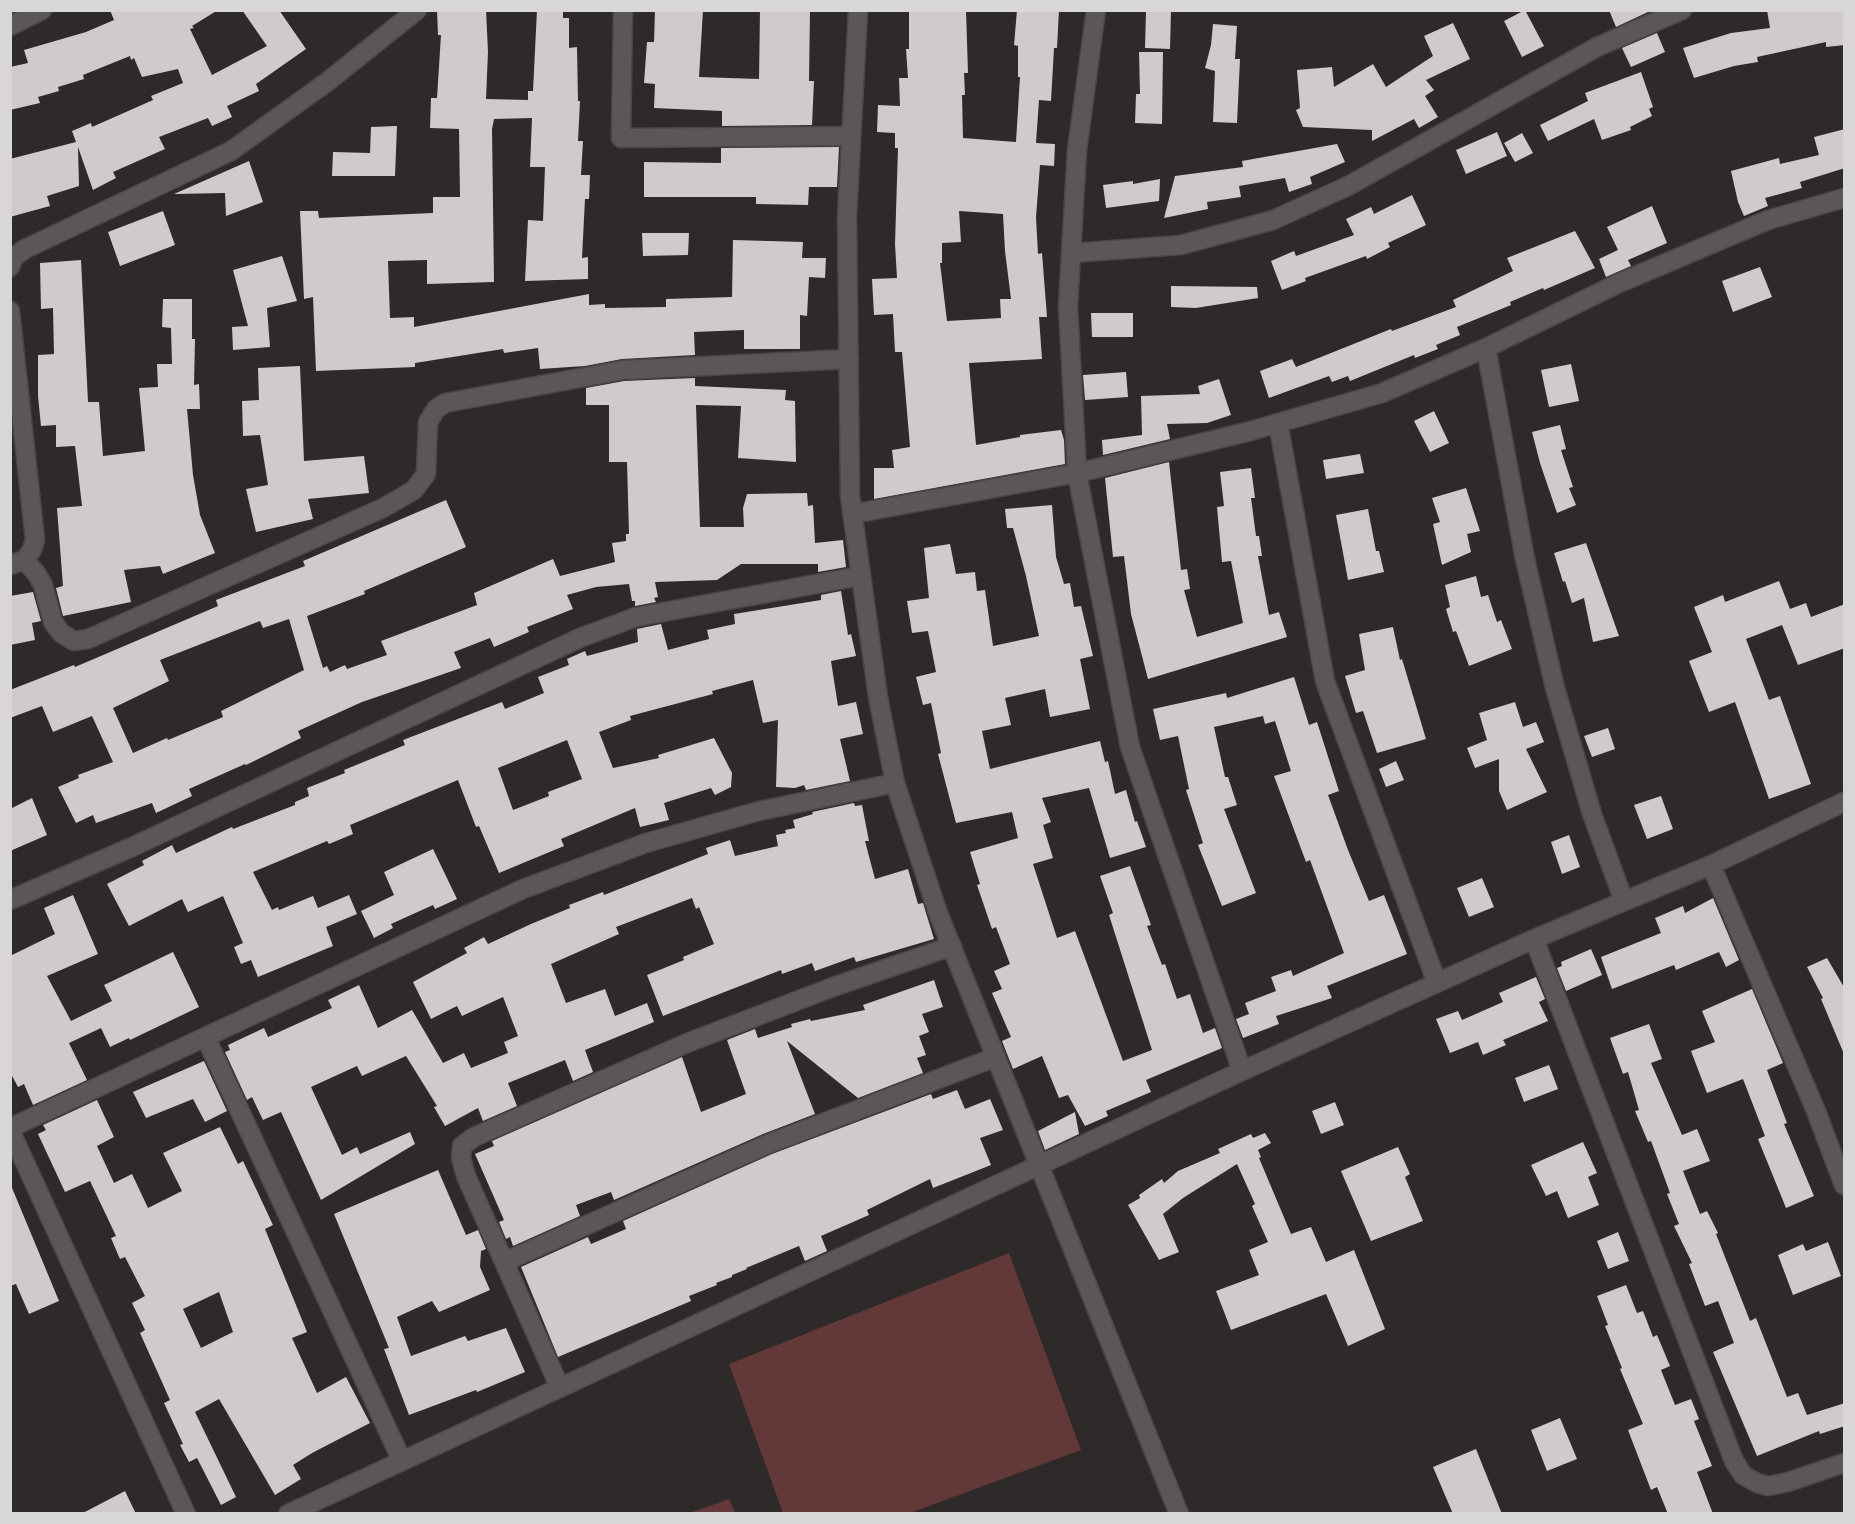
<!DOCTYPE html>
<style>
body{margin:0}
#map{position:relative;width:1855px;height:1524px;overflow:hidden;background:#2f2a2a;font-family:Merriweather,serif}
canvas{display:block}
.frame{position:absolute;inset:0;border:12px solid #d9d6d6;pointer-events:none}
</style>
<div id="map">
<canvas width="1855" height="1524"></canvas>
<div class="frame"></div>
</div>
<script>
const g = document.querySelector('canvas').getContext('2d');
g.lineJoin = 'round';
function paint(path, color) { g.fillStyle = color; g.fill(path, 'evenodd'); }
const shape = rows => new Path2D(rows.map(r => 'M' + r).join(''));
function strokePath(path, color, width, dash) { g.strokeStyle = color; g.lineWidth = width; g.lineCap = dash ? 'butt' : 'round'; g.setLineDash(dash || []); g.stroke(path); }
paint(shape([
 [1009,1253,1081,1450,910,1513,783,1513,729,1364],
 [729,1499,735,1513,690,1513]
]), '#633838');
paint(shape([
 [110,10,218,10,192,26,194,28,190,29,212,75,267,46,242,10,279,10,306,49,256,84,259,91,227,106,232,117,212,126,208,118,159,137,165,149,113,172,116,178,93,190,78,147,79,186,47,196,50,206,10,217,10,159,76,142,72,131,91,123,92,127,153,100,151,96,183,83,178,69,142,77,134,58,131,60,130,56,83,75,84,79,58,87,59,91,38,97,40,103,10,110,10,67,28,63,24,50,86,32,114,20],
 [437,10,486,10,488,52,486,99,528,100,528,91,533,91,537,10,563,10,563,18,569,18,569,48,577,47,578,101,580,101,578,141,583,141,581,175,590,175,589,199,585,199,582,258,588,257,588,279,525,281,528,220,543,221,545,167,530,167,532,118,494,119,492,129,494,282,427,284,427,260,388,261,390,318,414,317,414,327,589,294,589,305,605,304,605,308,666,307,666,299,732,297,733,240,803,242,802,258,826,258,825,278,809,277,807,316,800,315,800,349,744,349,744,330,694,332,695,355,622,359,585,366,540,369,538,348,504,353,503,349,415,363,415,367,316,371,313,297,304,299,300,211,318,211,319,218,433,213,433,197,460,197,459,129,430,128,431,98,437,98,441,35,438,35],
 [655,10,703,10,699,77,759,79,760,10,810,10,809,81,814,81,812,125,722,126,722,111,654,108,655,84,644,83,647,42,654,42],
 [909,10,966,10,968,73,964,73,965,95,962,95,963,138,1016,142,1020,77,1018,77,1018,46,1014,45,1017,10,1059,10,1057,48,1054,48,1051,101,1039,100,1036,143,1055,144,1054,166,1040,165,1036,217,1038,254,1042,253,1047,317,1039,317,1042,359,969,363,976,445,1020,437,1020,435,1061,430,1064,440,1065,464,874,499,874,468,894,468,892,450,910,447,902,352,895,352,893,314,874,315,872,279,897,278,895,244,898,148,895,148,895,133,877,132,878,105,900,106,899,78,908,78,906,49,909,49],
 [959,211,1003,214,1005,251,1011,299,1000,299,1001,318,947,321,940,263,942,263,942,243,961,242],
 [1146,10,1171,10,1170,49,1145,48],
 [1525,10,1544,46,1522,57,1504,21],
 [1609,10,1647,10,1648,12,1616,27],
 [1767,10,1845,10,1845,45,1826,47,1826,42,1757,57,1758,62,1734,66,1694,78,1683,48,1731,33,1770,28],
 [1453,23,1470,59,1426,80,1434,90,1425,96,1438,117,1419,128,1414,119,1372,141,1372,130,1303,127,1296,110,1300,108,1297,70,1332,67,1334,87,1373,64,1386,87,1433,56,1424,36],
 [1213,24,1237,26,1235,59,1240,59,1237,123,1213,122,1215,71,1205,68,1211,45],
 [1657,33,1665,52,1631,67,1622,48],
 [1139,52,1163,52,1162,124,1135,123,1136,94,1140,94],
 [1641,72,1653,107,1649,109,1652,116,1630,127,1631,130,1602,140,1594,119,1548,141,1540,125,1588,101,1585,93],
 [397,126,395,176,332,176,333,152,370,153,371,127],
 [1845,129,1845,168,1800,182,1802,188,1765,198,1768,206,1744,216,1738,202,1731,171,1779,158,1780,164,1819,155,1814,137],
 [1497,132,1507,156,1466,174,1456,150],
 [1522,133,1533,153,1515,162,1504,143],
 [1337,144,1345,162,1310,177,1312,184,1289,192,1285,178,1239,186,1241,197,1207,202,1208,209,1164,218,1175,176,1243,167,1242,161],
 [839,147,837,187,809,187,808,205,756,204,756,197,644,197,644,162,721,163,721,148],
 [249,161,263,202,226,216,225,193,174,194],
 [1160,179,1159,201,1106,208,1103,185,1133,181,1133,184],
 [1412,195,1426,225,1388,243,1390,247,1367,259,1366,256,1305,278,1306,281,1282,290,1271,261,1294,251,1296,256,1354,235,1346,219,1371,207,1374,214],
 [1652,206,1667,243,1628,260,1631,266,1606,277,1599,259,1618,250,1607,227],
 [163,211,175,245,120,266,108,232],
 [1575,231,1595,268,1544,290,1543,288,1510,302,1511,305,1457,327,1460,335,1436,345,1438,349,1415,358,1414,355,1350,381,1348,376,1332,382,1329,376,1269,398,1260,371,1292,359,1296,367,1391,329,1392,331,1456,307,1453,300,1513,271,1507,258],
 [642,233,689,233,688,255,643,256],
 [282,256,297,301,267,308,270,347,233,350,232,327,248,326,233,270],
 [81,260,88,402,99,402,103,456,145,451,139,388,158,387,157,364,172,364,171,328,162,327,163,299,192,299,192,339,195,339,194,385,199,384,200,409,187,409,193,475,200,515,215,553,163,574,160,566,124,570,131,602,63,616,56,588,63,586,57,508,82,506,75,446,56,447,56,425,41,426,38,396,38,355,54,354,53,308,41,309,40,263],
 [1760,267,1772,297,1733,312,1722,281],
 [1171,286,1257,287,1258,298,1196,308,1171,307],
 [1091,313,1133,313,1133,337,1092,337],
 [1571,364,1579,401,1549,407,1541,370],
 [300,366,304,461,364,456,369,493,308,499,313,519,256,532,246,489,268,485,260,435,243,436,242,401,259,400,258,368],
 [1126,372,1128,397,1085,400,1083,375],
 [695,378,695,386,786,390,785,400,795,401,796,462,738,458,741,406,696,405,700,527,744,527,743,508,747,494,807,493,808,506,813,505,815,543,843,540,846,567,818,572,818,564,741,564,717,580,655,582,658,597,654,598,656,602,635,606,635,601,632,601,629,584,596,587,567,595,573,609,527,627,529,632,494,647,490,638,454,652,461,668,362,702,298,731,301,738,246,765,245,764,189,789,192,796,156,813,152,803,96,823,93,815,76,823,58,787,79,778,78,775,113,762,92,716,53,732,42,706,10,718,10,690,74,665,75,667,218,606,216,600,305,566,303,561,446,500,466,547,364,591,365,594,307,616,323,668,327,666,330,672,345,665,347,669,387,655,381,641,477,605,474,593,553,559,560,576,615,562,612,543,626,541,626,534,629,534,627,462,609,462,609,405,586,405,586,388,624,381],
 [289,619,304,670,221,711,223,717,168,740,167,738,133,753,113,708,169,681,160,660,260,621,263,628],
 [1219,379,1231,415,1207,423,1167,424,1170,439,1103,455,1102,440,1142,435,1141,396,1200,394,1198,386],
 [1434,411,1449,443,1430,452,1414,421],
 [1560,425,1566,449,1561,450,1573,487,1569,488,1576,505,1557,513,1540,463,1532,432],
 [1360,454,1364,473,1326,479,1323,460],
 [1169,462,1181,570,1187,569,1190,589,1184,590,1197,637,1243,623,1231,561,1222,562,1217,507,1224,506,1220,472,1251,468,1255,498,1251,498,1256,536,1259,536,1262,556,1258,556,1269,615,1279,612,1287,637,1148,679,1131,614,1124,556,1113,557,1105,478],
 [1466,488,1480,531,1467,534,1471,552,1442,565,1433,524,1440,522,1432,498],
 [1052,505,1056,557,1064,584,1070,583,1074,607,1081,606,1093,656,1080,659,1090,709,1050,717,1045,689,1005,698,1011,725,982,731,990,769,1100,741,1105,762,1108,761,1115,794,1126,790,1135,822,1137,821,1146,847,1110,858,1089,788,1042,798,1051,822,1043,825,1053,858,1033,864,1057,938,1075,931,1123,1061,1152,1050,1109,915,1113,913,1100,876,1130,866,1151,925,1147,926,1162,965,1165,964,1177,999,1190,994,1203,1033,1215,1028,1222,1048,1146,1080,1151,1092,1106,1111,1108,1116,1085,1126,1068,1095,1059,1098,1042,1056,1013,1069,1002,1041,1011,1037,992,993,1002,989,994,971,1010,964,996,927,992,929,977,885,980,884,970,852,1018,838,1012,812,956,823,938,754,941,753,931,703,923,705,916,677,936,672,928,631,912,633,907,601,929,598,924,548,950,544,956,574,975,572,977,591,985,590,993,646,1039,636,1026,576,1013,528,1007,528,1005,509],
 [1368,509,1376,551,1379,551,1384,572,1348,580,1336,515],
 [1586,543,1619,636,1593,642,1584,598,1572,603,1565,581,1563,582,1554,553],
 [1476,576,1481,597,1488,595,1497,622,1501,620,1512,649,1469,666,1456,631,1453,632,1446,609,1450,607,1445,585],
 [1779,581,1790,609,1806,603,1811,617,1845,604,1845,648,1798,665,1782,625,1746,639,1769,700,1780,696,1811,784,1769,799,1735,702,1709,712,1689,661,1712,652,1694,607,1723,595,1725,602],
 [841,591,848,635,851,634,856,656,831,661,838,706,856,702,863,734,840,739,850,781,806,790,804,785,795,788,776,787,778,720,763,723,753,680,712,691,713,694,630,716,631,720,599,732,613,768,659,758,658,755,714,738,732,773,731,787,715,795,711,788,664,803,669,820,640,827,635,808,561,839,564,846,499,873,479,826,476,827,458,780,350,825,353,834,329,844,327,841,253,872,272,910,278,907,279,910,313,896,318,908,349,895,357,914,326,927,333,946,258,977,251,960,241,964,234,947,243,943,223,896,188,912,182,899,129,926,107,884,144,865,142,861,172,845,176,853,232,827,233,829,295,805,295,802,309,796,307,788,345,773,344,770,405,745,403,740,502,702,505,709,544,693,538,677,569,665,567,659,585,651,587,656,638,642,637,629,661,624,668,650,709,639,707,630,735,624,734,614,821,600,821,595],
 [567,740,582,779,548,792,549,796,513,810,498,768],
 [33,592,41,621,32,623,35,640,10,645,10,596],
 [1393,627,1400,660,1402,659,1426,739,1377,753,1363,711,1356,713,1345,676,1365,670,1359,634],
 [1294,677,1309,725,1317,722,1339,791,1328,795,1348,850,1369,901,1384,895,1407,954,1327,986,1332,998,1276,1016,1279,1024,1243,1038,1236,1019,1249,1014,1245,1003,1276,991,1271,977,1291,970,1293,976,1344,953,1310,860,1306,862,1274,776,1291,771,1275,721,1265,724,1263,716,1214,727,1225,777,1228,777,1237,805,1224,809,1256,893,1222,906,1198,845,1203,843,1186,790,1189,789,1178,736,1160,740,1153,709,1226,693,1227,698],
 [1515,702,1523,727,1536,722,1544,742,1526,749,1547,792,1507,810,1499,791,1499,759,1475,768,1467,748,1487,740,1479,713],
 [1608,728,1615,749,1592,757,1584,736],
 [1396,761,1404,780,1386,787,1379,769],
 [1661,796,1673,829,1647,839,1634,805],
 [32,798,47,835,10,851,10,809],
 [854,803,855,806,862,805,869,841,865,841,875,879,908,869,918,904,923,903,934,939,856,962,854,957,815,971,812,963,782,974,781,970,663,1016,647,975,684,960,683,957,714,944,699,907,696,909,692,898,616,927,619,934,551,964,566,1003,605,989,615,1016,647,1003,654,1022,585,1050,593,1072,573,1081,565,1060,508,1083,517,1106,483,1121,478,1108,445,1126,434,1107,437,1106,406,1056,362,1076,357,1066,311,1087,342,1155,357,1147,360,1154,410,1132,415,1144,321,1200,281,1112,263,1120,252,1097,247,1100,225,1052,230,1050,228,1045,264,1028,268,1037,332,1008,328,1000,359,985,378,1028,412,1010,443,1063,464,1053,471,1068,508,1053,504,1042,518,1036,503,997,462,1016,457,1006,431,1019,413,982,467,953,464,948,484,937,488,944,531,924,570,908,569,905,603,892,604,895,708,854,706,848,730,840,735,856,778,846,776,835,786,833,785,830,795,828,793,820,813,814,812,812],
 [1569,835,1580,867,1562,874,1551,842],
 [433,849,457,899,435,909,433,905,391,924,393,928,374,938,361,911,394,895,384,872],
 [1482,878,1494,907,1469,917,1457,888],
 [73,895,98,954,47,976,71,1021,112,1001,104,985,173,952,199,1007,130,1040,129,1038,110,1047,101,1028,69,1043,87,1080,33,1105,24,1084,18,1087,10,1072,10,956,55,934,44,908],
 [1713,898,1739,960,1726,967,1719,952,1676,970,1674,965,1612,989,1601,957,1661,933,1655,918,1683,906,1685,913],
 [1591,949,1602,975,1566,991,1557,968,1562,966,1561,962],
 [1827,958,1845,989,1844,1054,1821,999,1823,998,1807,967],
 [1536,977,1545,999,1539,1002,1548,1021,1503,1040,1506,1045,1483,1055,1478,1042,1450,1053,1436,1019,1458,1011,1462,1020,1503,1002,1499,993],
 [934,980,943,1007,922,1014,929,1032,919,1036,926,1055,917,1058,923,1073,858,1098,787,1041,815,1114,763,1134,614,1200,611,1192,576,1205,580,1216,513,1246,510,1237,506,1239,499,1222,504,1220,475,1154,494,1146,492,1141,682,1057,701,1112,746,1094,727,1040,755,1029,758,1038,792,1027,791,1024,810,1019,811,1021,865,1010,863,1005],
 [1752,989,1783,1063,1767,1070,1787,1123,1784,1124,1814,1196,1786,1208,1758,1139,1765,1136,1743,1079,1707,1093,1691,1051,1715,1042,1702,1011],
 [1649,1024,1662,1059,1651,1063,1682,1135,1697,1129,1710,1161,1683,1171,1700,1214,1707,1211,1718,1233,1716,1234,1750,1321,1756,1318,1787,1397,1798,1393,1807,1415,1845,1403,1845,1426,1820,1434,1819,1431,1757,1456,1713,1352,1734,1343,1718,1301,1705,1306,1689,1264,1692,1263,1674,1226,1679,1224,1667,1194,1670,1193,1651,1141,1648,1142,1635,1111,1639,1110,1628,1072,1623,1074,1610,1038],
 [204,1061,227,1111,205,1122,193,1099,146,1118,133,1092],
 [1549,1065,1558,1089,1524,1102,1515,1078],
 [957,1090,965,1109,990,1099,1003,1130,980,1138,991,1165,933,1188,930,1179,867,1210,869,1215,821,1236,827,1251,805,1261,799,1246,746,1268,747,1269,732,1275,732,1277,716,1283,717,1285,689,1296,691,1301,558,1357,521,1267,588,1237,591,1244,626,1229,623,1221,772,1154,931,1094,933,1099],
 [97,1100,114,1137,97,1146,114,1183,132,1174,148,1208,182,1191,163,1153,220,1127,238,1164,243,1161,273,1225,265,1229,307,1332,292,1338,317,1393,346,1377,370,1423,312,1453,293,1465,301,1479,275,1495,219,1399,195,1412,236,1497,221,1505,197,1458,189,1462,180,1445,183,1444,164,1403,170,1400,140,1333,145,1330,132,1303,145,1296,125,1257,120,1259,111,1238,116,1236,90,1181,65,1192,38,1134,46,1130,43,1125],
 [219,1292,233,1332,201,1348,183,1309],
 [1335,1102,1344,1125,1321,1134,1312,1111],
 [1075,1112,1079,1134,1045,1150,1038,1131],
 [1265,1133,1271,1143,1258,1150,1261,1157,1259,1158,1291,1234,1311,1227,1326,1262,1354,1250,1385,1329,1348,1346,1326,1294,1231,1330,1216,1291,1259,1275,1249,1250,1268,1242,1252,1206,1255,1204,1237,1164,1183,1198,1163,1214,1179,1252,1159,1260,1128,1205,1140,1198,1139,1195,1162,1179,1164,1183,1178,1171,1220,1153,1218,1149,1251,1134,1253,1138],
 [1583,1142,1597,1173,1588,1177,1599,1205,1568,1218,1557,1191,1546,1196,1531,1165],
 [1398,1147,1410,1174,1405,1177,1423,1221,1371,1241,1341,1171],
 [438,1170,466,1235,478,1230,486,1249,481,1251,480,1267,490,1290,439,1312,432,1301,397,1317,411,1356,465,1336,468,1341,506,1328,525,1372,477,1392,476,1390,409,1415,384,1349,389,1348,334,1214],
 [10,1183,59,1301,29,1314,16,1284,10,1286],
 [1618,1232,1629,1261,1608,1269,1597,1241],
 [1828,1242,1841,1276,1793,1295,1778,1255,1803,1244,1806,1251],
 [1626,1285,1637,1313,1643,1311,1653,1337,1657,1335,1670,1366,1661,1370,1675,1405,1691,1399,1699,1419,1694,1421,1712,1466,1697,1472,1713,1514,1668,1514,1657,1487,1651,1490,1628,1430,1643,1424,1620,1369,1622,1368,1605,1326,1608,1325,1597,1296],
 [1560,1418,1577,1459,1547,1471,1531,1430],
 [1476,1449,1502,1514,1453,1514,1433,1467],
 [125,1491,136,1514,81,1514]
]), '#d0caca');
const street = shape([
 [623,10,621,138,851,136],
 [858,10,847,216,850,496,878,697,895,783,938,913,1179,1514],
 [1096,10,1077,150,1068,306,1077,473,1130,747,1242,1071],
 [10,26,42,10],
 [1071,253,1181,245,1273,220,1348,186,1597,47,1682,10],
 [10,267,14,257,25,249,231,151,327,82,417,10],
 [10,311,35,540,32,550,24,560,10,565],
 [1486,348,1525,559,1555,688,1592,814,1624,901],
 [1278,423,1325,681,1437,983],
 [852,514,1077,473,1247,432,1382,393,1486,348,1619,283,1768,220,1844,198],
 [24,560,36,573,43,585,53,622,61,633,74,641,88,639,383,508,414,490,426,474,428,422,436,409,445,403,623,370,849,359],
 [1711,865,1816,1111,1844,1185],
 [10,900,132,847,582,637,636,617,860,576],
 [1534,939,1734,1461,1743,1475,1757,1483,1768,1486,1788,1482,1844,1463],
 [206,1038,402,1461],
 [10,1128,523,889,646,843,759,811,895,783],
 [10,1130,186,1514],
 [504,1262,768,1144,996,1057],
 [560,1388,466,1176,461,1158,462,1146,474,1137,687,1043,833,987,952,946],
 [288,1514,1242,1071,1534,939,1711,865,1844,802]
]);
strokePath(street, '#494646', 21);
strokePath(street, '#5c5757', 18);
</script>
